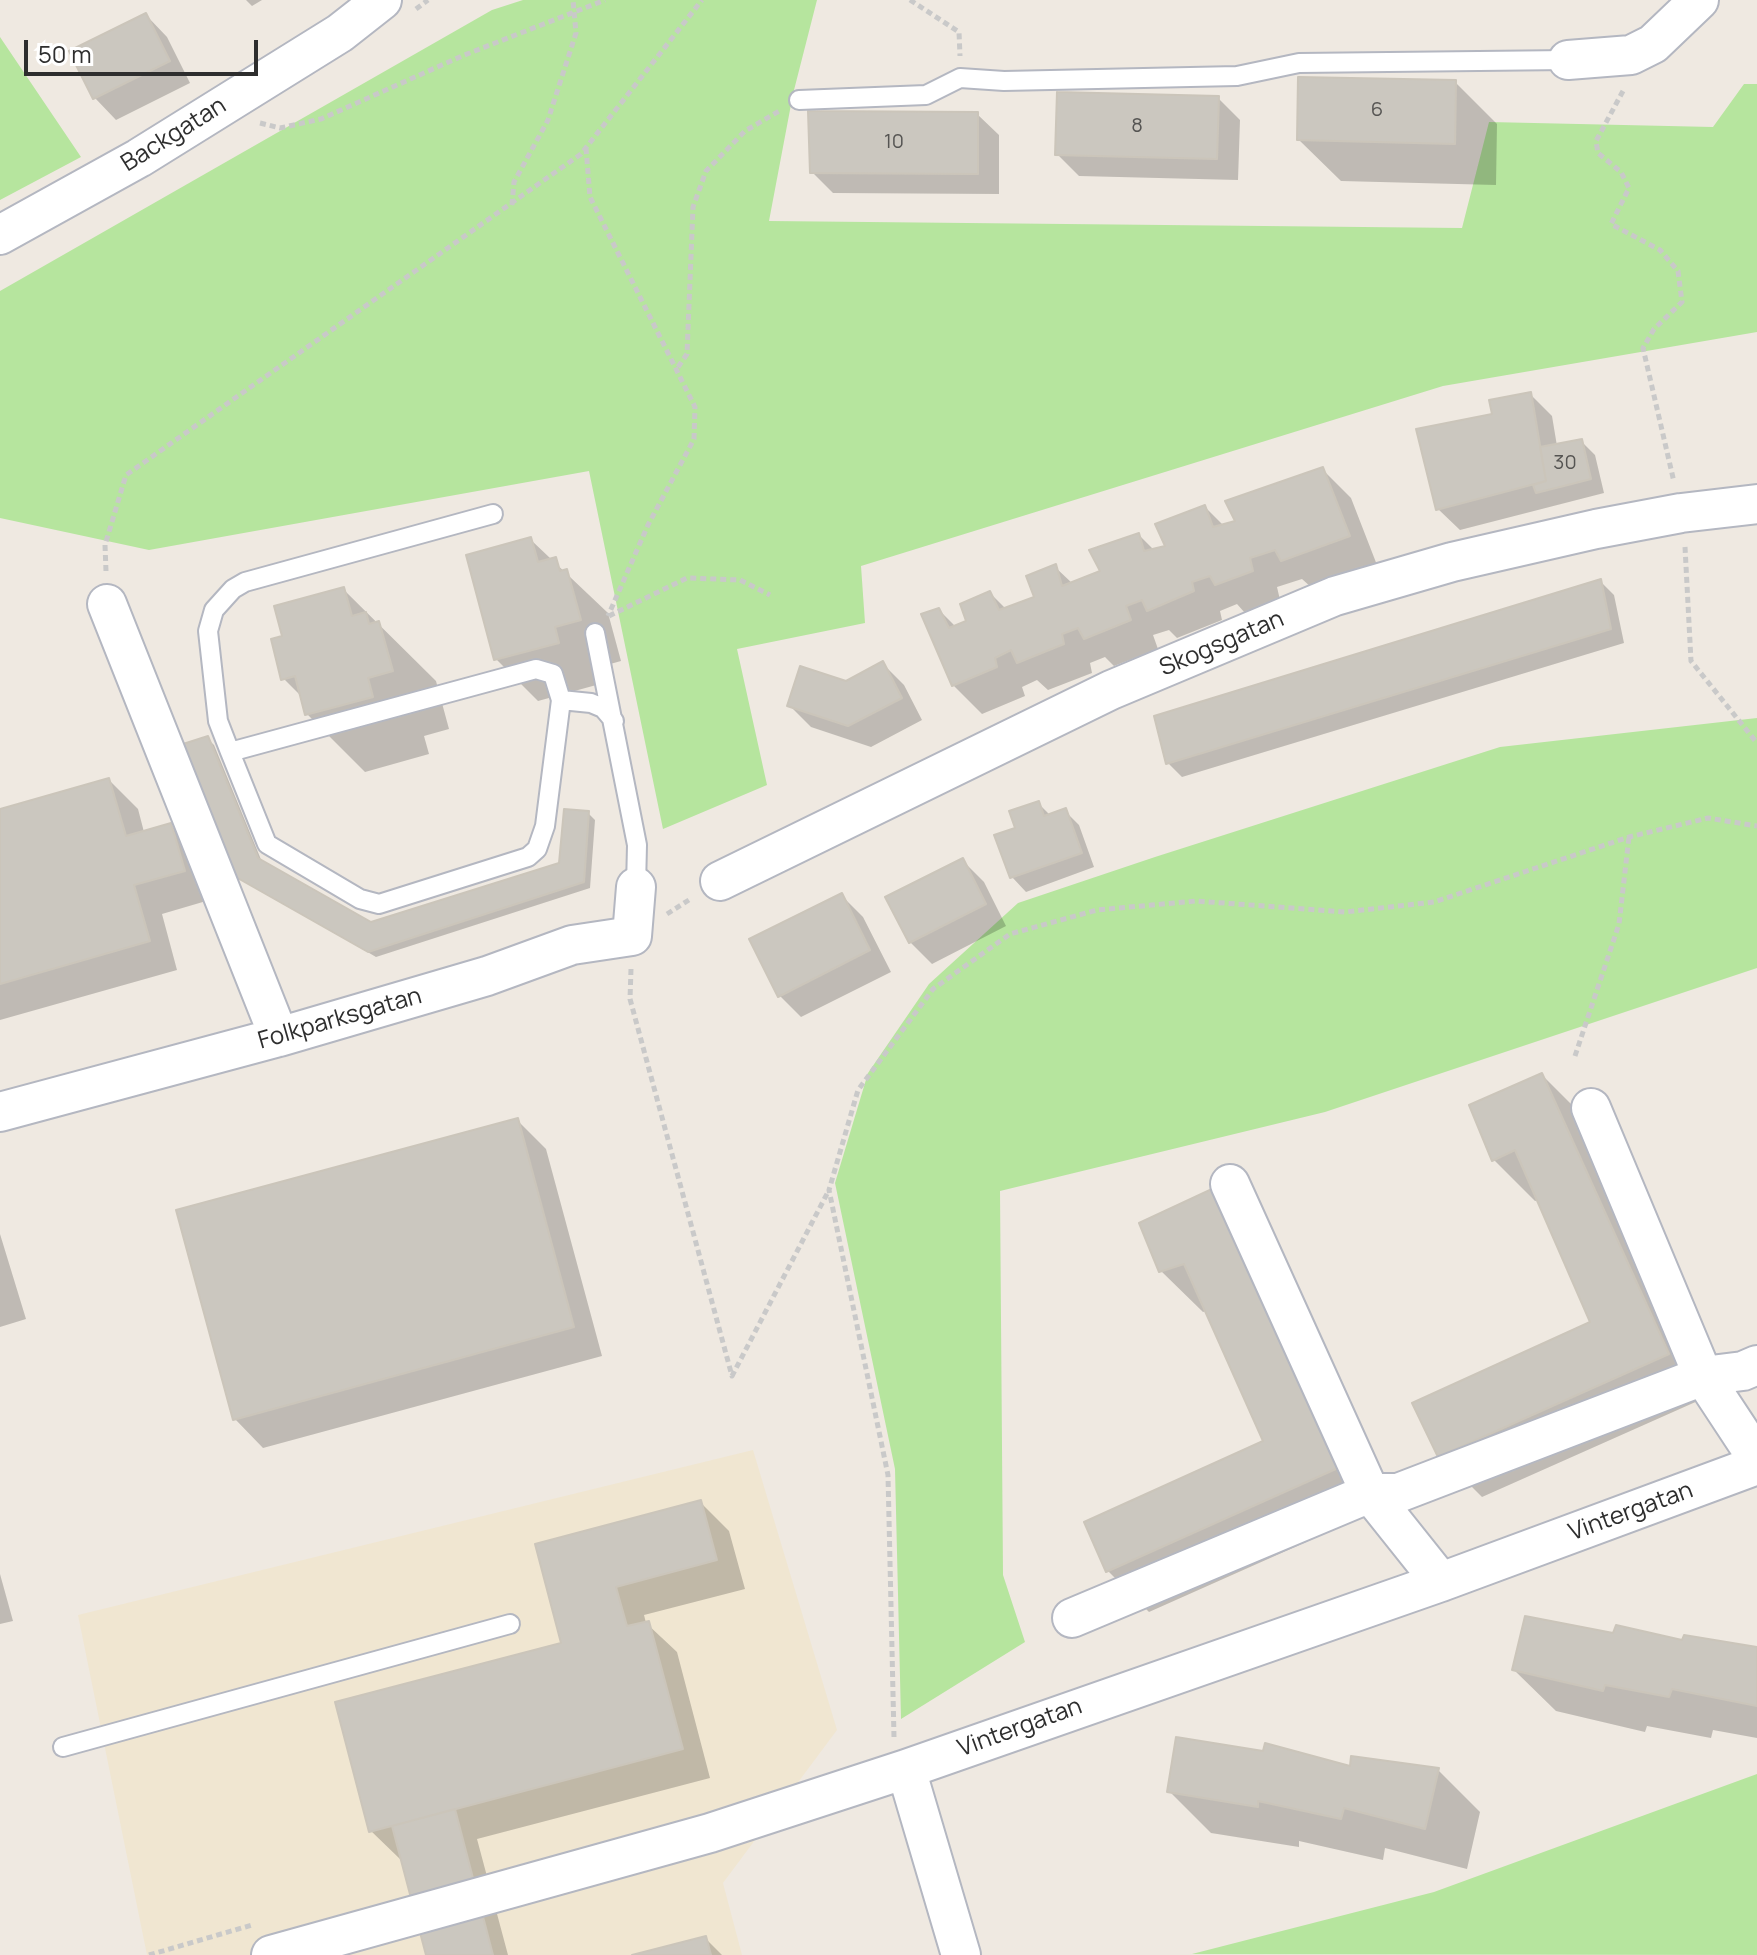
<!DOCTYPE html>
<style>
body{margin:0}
#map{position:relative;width:1757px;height:1955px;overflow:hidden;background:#efe9e1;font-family:Manrope,sans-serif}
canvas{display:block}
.scale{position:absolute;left:24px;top:40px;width:234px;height:36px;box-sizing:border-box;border:4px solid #2e2e2e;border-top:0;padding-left:10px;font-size:24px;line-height:28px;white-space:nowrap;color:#2e2e2e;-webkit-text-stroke:6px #fff;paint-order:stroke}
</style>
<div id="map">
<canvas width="1757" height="1955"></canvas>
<div class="scale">50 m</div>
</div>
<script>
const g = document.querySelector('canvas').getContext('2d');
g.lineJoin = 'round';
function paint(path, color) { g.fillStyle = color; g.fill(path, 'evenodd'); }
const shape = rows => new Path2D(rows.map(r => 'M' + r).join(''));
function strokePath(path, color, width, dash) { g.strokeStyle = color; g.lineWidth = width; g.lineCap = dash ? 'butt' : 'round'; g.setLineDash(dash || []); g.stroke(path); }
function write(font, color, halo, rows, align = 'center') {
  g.font = font + ' Manrope,sans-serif'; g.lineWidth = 8; g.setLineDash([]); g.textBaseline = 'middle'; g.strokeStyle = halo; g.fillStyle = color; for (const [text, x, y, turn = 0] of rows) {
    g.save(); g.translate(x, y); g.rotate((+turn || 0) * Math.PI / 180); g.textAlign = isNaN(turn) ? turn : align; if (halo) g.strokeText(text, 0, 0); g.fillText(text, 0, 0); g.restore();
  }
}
paint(shape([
 [753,1450,837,1730,723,1883,742,1955,147,1955,78,1615]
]), '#f0e6d1');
paint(shape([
 [523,0,817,0,793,94,769,221,1462,228,1489,122,1713,127,1744,84,1757,84,1757,332,1443,386,861,566,865,623,737,649,767,785,663,829,589,471,149,550,0,518,0,291,492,10],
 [0,37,81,157,0,200],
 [1757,718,1757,968,1325,1112,1000,1191,1003,1575,1025,1642,901,1719,895,1469,835,1183,868,1073,929,984,1018,903,1155,857,1500,747],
 [1757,1774,1757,1955,1192,1954,1434,1892]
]), '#b6e59e');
paint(shape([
 [246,0,262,0,252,6],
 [146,15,167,37,190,83,116,120,95,98],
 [1455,82,1497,124,1496,185,1341,181,1299,140],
 [1218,98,1240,120,1238,180,1079,176,1057,154],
 [977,114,999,135,999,194,833,193,812,172],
 [1530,394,1552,416,1557,446,1581,441,1595,455,1604,493,1460,530,1438,509,1495,415],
 [1323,470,1351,498,1377,565,1312,588,1302,579,1277,587,1280,600,1245,613,1237,604,1220,611,1222,620,1177,638,1169,630,1153,635,1158,649,1114,666,1105,657,1090,663,1092,673,1048,690,1037,680,1022,687,1025,696,982,714,953,685,939,610,956,627,968,623,990,593,1006,609,1037,598,1055,567,1073,584,1102,572,1139,535,1154,550,1167,547,1205,507,1224,526,1238,523],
 [531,540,608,613,621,661,596,668,600,684,538,701,496,659],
 [1600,581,1614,595,1624,643,1182,777,1168,763],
 [343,589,436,681,449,729,424,736,429,754,365,772,307,714,303,698,283,678,285,637],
 [883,664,904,685,922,720,871,747,811,727,789,705],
 [207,738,214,745,262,862,371,924,561,865,588,813,595,820,590,888,376,957,236,875],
 [109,780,138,809,144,832,171,825,199,854,213,899,162,914,177,970,0,1020,0,811],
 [1038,803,1051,816,1065,811,1079,825,1094,867,1026,892,1012,877,997,836,1017,829],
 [962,860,984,882,1006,926,932,964,910,942],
 [841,895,863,917,891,972,801,1017,780,996],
 [1542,1075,1584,1117,1709,1396,1482,1497,1440,1455,1593,1323,1539,1200,1535,1201,1494,1160],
 [517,1120,546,1149,602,1356,263,1448,235,1419],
 [1212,1191,1378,1510,1149,1612,1108,1571,1266,1442,1207,1311,1203,1312,1161,1271],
 [0,1234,26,1319,0,1327],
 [701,1503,729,1531,745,1589,644,1615,646,1623,677,1652,710,1778,477,1839,508,1955,428,1955,403,1859,400,1859,371,1831,564,1644,538,1546],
 [0,1574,13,1621,0,1624],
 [1614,1635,1757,1649,1757,1738,1713,1730,1711,1738,1647,1726,1645,1732,1556,1711,1514,1670],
 [1352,1768,1438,1770,1480,1812,1467,1869,1385,1848,1383,1860,1299,1841,1299,1847,1211,1833,1170,1792],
 [705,1938,722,1955,640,1955]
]), '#0003');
const building = shape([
 [146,13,170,61,93,99,69,51,146,13],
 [1298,77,1456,80,1455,144,1297,140,1298,77],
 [1057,92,1219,96,1217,159,1055,155,1057,92],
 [808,111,978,112,978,174,810,173,808,111],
 [1531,392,1546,481,1436,510,1416,429,1492,414,1489,400,1531,392],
 [1582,439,1591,479,1536,493,1533,485,1546,481,1540,447,1582,439],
 [1323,467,1350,536,1281,561,1275,550,1250,558,1253,571,1215,585,1210,576,1192,582,1194,591,1147,611,1142,600,1126,606,1131,620,1084,639,1078,628,1062,634,1064,644,1017,663,1011,650,995,658,997,667,952,686,921,614,939,608,949,628,966,621,960,604,990,591,999,610,1034,597,1026,576,1056,564,1062,586,1100,571,1089,550,1139,533,1144,551,1165,546,1155,524,1205,505,1213,527,1235,521,1225,501,1323,467],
 [531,537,538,562,556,557,560,571,567,569,581,620,555,627,559,643,494,660,466,555,531,537],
 [1601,579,1611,629,1166,764,1154,716,1601,579],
 [344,587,352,616,366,612,369,624,379,621,393,671,368,678,373,697,305,715,295,676,281,680,271,639,282,636,274,606,344,587],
 [883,661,902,698,848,726,787,706,800,666,846,681,883,661],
 [208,736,258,858,371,922,559,863,564,809,589,811,584,882,368,952,234,876,183,744,208,736],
 [109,778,126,836,171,823,185,871,134,885,150,941,0,984,0,809,109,778],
 [1039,801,1044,816,1066,808,1082,853,1010,878,994,835,1015,828,1009,811,1039,801],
 [963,858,986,904,909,943,885,897,963,858],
 [842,893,870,950,778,997,749,939,842,893],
 [1542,1073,1669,1354,1438,1457,1412,1403,1590,1322,1515,1150,1492,1161,1469,1105,1542,1073],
 [518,1118,574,1327,233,1420,176,1210,518,1118],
 [1212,1189,1338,1468,1106,1572,1084,1522,1263,1441,1184,1264,1159,1272,1139,1223,1212,1189],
 [701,1500,717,1560,616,1587,627,1626,649,1621,683,1749,369,1832,335,1702,561,1643,535,1544,701,1500],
 [1525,1616,1613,1633,1616,1625,1682,1640,1684,1635,1757,1647,1757,1706,1672,1689,1669,1697,1605,1685,1603,1691,1512,1670,1525,1616],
 [1176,1737,1263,1751,1265,1743,1350,1766,1351,1756,1439,1768,1425,1829,1344,1808,1341,1819,1258,1801,1258,1807,1167,1792,1176,1737],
 [455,1809,493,1955,426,1955,392,1826,455,1809],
 [706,1936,711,1955,632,1955,706,1936]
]);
paint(building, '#cbc7bf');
strokePath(building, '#cbc5ba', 2);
const service = shape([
 [799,100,926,95,960,78,1004,81,1237,76,1299,63,1568,60],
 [493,514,245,582,233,589,214,610,208,631,218,721,230,752,536,669,553,674,561,700,591,703,603,708,614,721],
 [595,633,637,845,636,887],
 [230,752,267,844,360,899,379,904,528,857,537,849,545,826,561,700],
 [63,1747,510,1624]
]);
const minor = shape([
 [1568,60,1631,55,1653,44,1699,0],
 [0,235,139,158,340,33,382,0],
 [107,604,279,1037],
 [720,881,1111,690,1335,596,1452,562,1596,529,1681,513,1757,504],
 [1591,1108,1703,1376,1757,1458],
 [0,1112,279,1037,487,976,572,945,632,936,636,887],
 [1230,1184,1370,1493,1441,1582],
 [1072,1618,1370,1493,1398,1493,1703,1376,1743,1371,1757,1365],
 [906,1769,961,1955],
 [271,1955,710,1833,906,1769,1441,1582,1757,1465]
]);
strokePath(service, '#b4b7c1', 22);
strokePath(minor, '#b4b7c1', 42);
strokePath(shape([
 [910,0,959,32,960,56],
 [416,9,428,0],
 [1623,91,1596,141,1598,153,1621,172,1629,188,1611,224,1660,250,1678,271,1682,302,1654,329,1643,348,1674,482],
 [260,123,280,128,321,119,462,56,605,0],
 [586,148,590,197,695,407,694,439,648,525,608,616],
 [512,205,514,182,548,120,576,33,573,0],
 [678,367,687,354,693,207,706,171,745,131,781,110],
 [1685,547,1691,661,1757,743],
 [106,571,105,545,126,475,581,154,702,0],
 [609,616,687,578,740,580,770,595],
 [667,914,692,898],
 [631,969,630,999,732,1376,829,1190],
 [1575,1056,1619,924,1629,837],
 [894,1737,888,1475,829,1190,858,1090,933,989,1010,934,1097,910,1196,901,1345,912,1434,902,1629,837,1708,818,1757,826],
 [149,1955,252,1925]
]), '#c9c9c9', 5, [6, 4]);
strokePath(service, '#fff', 18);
strokePath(minor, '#fff', 38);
write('20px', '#555452', null, [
 ["6",1377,110],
 ["8",1137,126],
 ["10",894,142],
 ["30",1565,463]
]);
write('24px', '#2e2e2e', '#fff', [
 ["Backgatan",174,135,-32],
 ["Skogsgatan",1222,644,-23],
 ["Folkparksgatan",340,1019,-16],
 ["Vintergatan",1631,1512,-20],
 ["Vintergatan",1020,1728,-20]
]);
</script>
